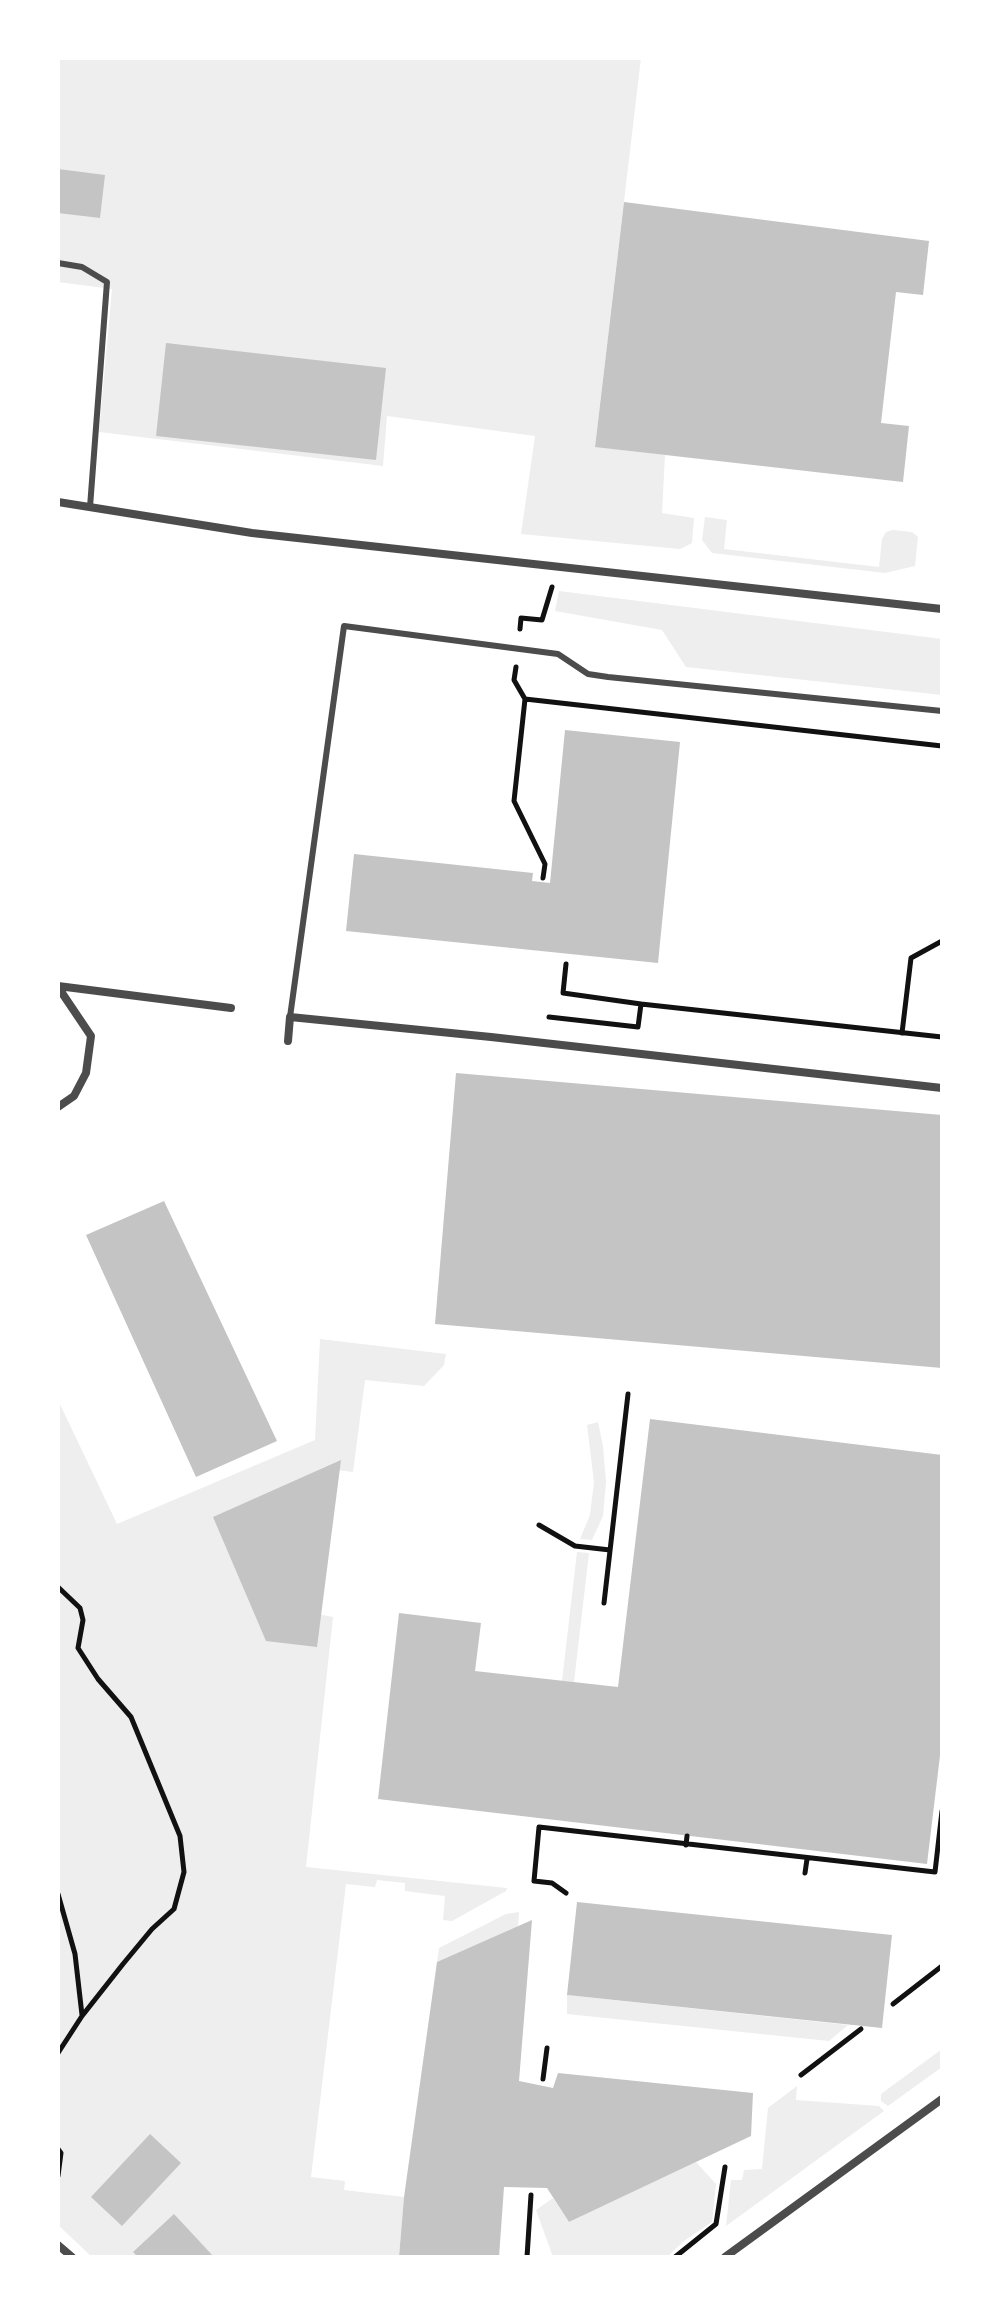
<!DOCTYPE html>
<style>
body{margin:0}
#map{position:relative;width:1000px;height:2315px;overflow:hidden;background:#fff;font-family:"Golos Text",sans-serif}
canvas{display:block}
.frame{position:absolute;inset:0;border:60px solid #fff;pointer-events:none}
</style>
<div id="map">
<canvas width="1000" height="2315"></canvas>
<div class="frame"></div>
</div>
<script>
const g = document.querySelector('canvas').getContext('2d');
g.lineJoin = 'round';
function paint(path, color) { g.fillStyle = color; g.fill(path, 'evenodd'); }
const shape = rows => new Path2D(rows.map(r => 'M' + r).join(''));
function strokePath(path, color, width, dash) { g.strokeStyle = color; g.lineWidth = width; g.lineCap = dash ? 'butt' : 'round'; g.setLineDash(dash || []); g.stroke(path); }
paint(shape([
 [58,58,641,58,595,446,665,455,662,513,694,518,692,543,680,549,521,534,535,436,387,416,383,466,99,432,112,289,58,282],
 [705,517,727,520,724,549,879,567,882,539,886,532,893,530,912,532,918,537,915,566,885,573,712,553,702,540],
 [559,591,942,639,942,695,686,667,662,630,555,611],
 [320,1339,446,1354,444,1365,424,1386,365,1380,353,1472,328,1469,312,1613,333,1617,306,1867,507,1888,506,1891,452,1921,443,1920,445,1896,405,1891,405,1883,377,1880,375,1887,346,1884,311,2177,345,2181,344,2190,404,2197,399,2257,92,2257,58,2225,58,1400,117,1524,315,1440],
 [598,1422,603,1446,606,1482,603,1516,592,1540,580,1539,590,1515,594,1482,587,1425],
 [577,1552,589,1553,574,1682,562,1681],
 [519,1912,518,1927,437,1962,439,1948,506,1914],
 [567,1995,848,2025,829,2041,567,2014],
 [942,2049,942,2067,888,2106,881,2101,881,2094],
 [797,2086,796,2100,879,2106,884,2111,726,2226,731,2180,742,2180,744,2170,762,2169,768,2108],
 [696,2162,716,2184,712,2222,684,2241,667,2257,553,2257,536,2210,553,2198,569,2222]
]), '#eee');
paint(shape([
 [58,169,105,175,100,218,58,213],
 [624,202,929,241,923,295,896,292,881,423,909,426,903,482,595,447],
 [166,343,386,368,376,460,156,436],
 [565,730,680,742,658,963,346,931,354,854,533,873,532,881,550,883],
 [456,1073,942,1115,942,1368,435,1324],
 [164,1201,277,1441,196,1477,86,1235],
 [650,1419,942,1455,942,1739,927,1864,378,1799,399,1613,481,1623,475,1671,618,1687],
 [341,1460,317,1647,266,1641,213,1517],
 [577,1902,892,1935,882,2028,567,1995],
 [532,1920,519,2081,553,2088,558,2073,753,2093,751,2136,569,2222,547,2188,504,2187,499,2257,399,2257,404,2197,437,1962],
 [150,2134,181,2163,122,2226,91,2197],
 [174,2214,214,2257,138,2257,133,2252]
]), '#c4c4c4');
strokePath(shape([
 [520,629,521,618,542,620,552,587],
 [516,667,514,680,525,699,942,746],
 [525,699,514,801,545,864,543,878],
 [566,964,563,993,641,1004],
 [549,1017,638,1027,641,1004,942,1037],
 [902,1033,911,958,942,941],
 [539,1525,575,1546,610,1550],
 [58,1587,80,1608,83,1620,78,1648,98,1679,131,1717,180,1836,184,1872,174,1909,152,1929,123,1964,82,2016,58,2053],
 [604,1603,628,1394],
 [686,1845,687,1836],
 [805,1873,807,1859],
 [566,1893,552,1883,534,1881,539,1827,935,1872,942,1811],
 [58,1894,75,1954,82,2015],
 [893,2004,942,1966],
 [801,2075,861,2029],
 [543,2079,547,2048],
 [58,2149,61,2153,58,2176],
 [527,2257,531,2195],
 [675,2257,716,2224,725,2167]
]), '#111', 5);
strokePath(shape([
 [58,263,82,267,107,282,90,507],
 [290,1017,344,626,558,654,588,674,608,677,942,711]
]), '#4c4c4c', 6);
strokePath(shape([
 [58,502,252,533,942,609],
 [58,986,231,1008],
 [58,987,91,1036,86,1073,74,1096,58,1107],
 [288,1041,290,1017,491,1037,942,1088],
 [58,2245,72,2257],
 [725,2257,942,2099]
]), '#4c4c4c', 8);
</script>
